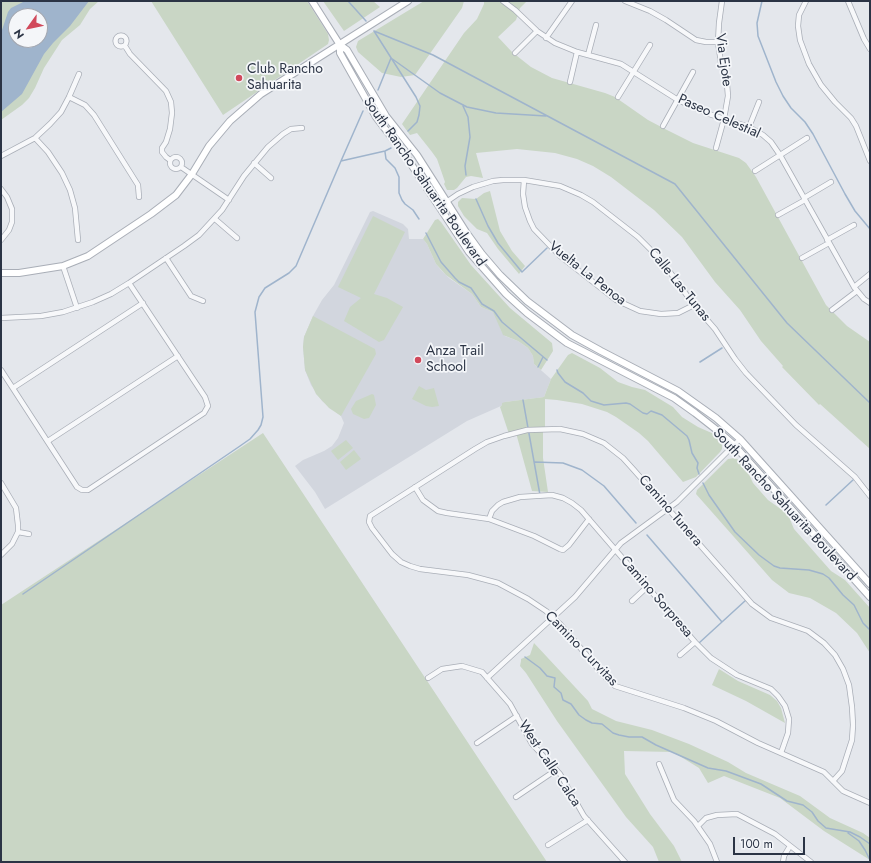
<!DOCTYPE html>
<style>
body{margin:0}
#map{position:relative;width:871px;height:863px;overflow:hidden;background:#e4e7ec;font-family:Jost,sans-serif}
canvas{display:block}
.frame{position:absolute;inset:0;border:2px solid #2b3445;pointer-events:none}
.north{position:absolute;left:8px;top:8px;width:40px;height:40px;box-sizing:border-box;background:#f4f6f9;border:1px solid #a4a8b1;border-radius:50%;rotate:237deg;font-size:11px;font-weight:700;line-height:16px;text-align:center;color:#2b3445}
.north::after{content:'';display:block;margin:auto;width:14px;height:18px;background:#d1495b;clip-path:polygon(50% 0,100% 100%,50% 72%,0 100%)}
.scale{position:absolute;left:733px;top:837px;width:72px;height:18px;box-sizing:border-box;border:2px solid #2b3445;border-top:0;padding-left:5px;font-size:12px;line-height:14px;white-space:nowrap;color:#2b3445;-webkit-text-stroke:3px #f4f6f9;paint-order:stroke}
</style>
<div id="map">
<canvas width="871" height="863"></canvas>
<div class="frame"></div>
<div class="north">N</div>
<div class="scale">100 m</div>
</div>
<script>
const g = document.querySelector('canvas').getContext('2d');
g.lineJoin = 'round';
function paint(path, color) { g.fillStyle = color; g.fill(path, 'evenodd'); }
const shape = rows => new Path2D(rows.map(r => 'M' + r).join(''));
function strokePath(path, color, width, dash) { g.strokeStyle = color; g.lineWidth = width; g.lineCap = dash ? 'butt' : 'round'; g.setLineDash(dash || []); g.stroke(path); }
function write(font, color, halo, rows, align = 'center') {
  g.font = font + ' Jost,sans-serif'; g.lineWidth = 3.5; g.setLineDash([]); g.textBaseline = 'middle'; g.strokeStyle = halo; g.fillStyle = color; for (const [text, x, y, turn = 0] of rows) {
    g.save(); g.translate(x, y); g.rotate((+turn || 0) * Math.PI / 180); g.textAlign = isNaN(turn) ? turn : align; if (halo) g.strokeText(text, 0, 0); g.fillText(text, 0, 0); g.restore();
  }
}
paint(shape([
 [373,211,403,224,408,229,409,239,423,239,427,244,436,264,441,270,449,278,472,294,481,307,493,312,497,317,501,330,505,336,518,341,528,348,533,356,534,364,551,379,544,397,505,402,501,406,467,421,325,509,315,492,295,466,303,460,324,451,332,446,338,438,344,423,341,416,322,401,311,385,305,370,303,347,304,337,313,316,322,300,334,285,370,212]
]), '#d2d6de');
paint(shape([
 [1,1,99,1,90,9,80,25,62,40,44,68,35,88,29,98,22,105,1,120],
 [16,16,40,16,40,40,16,40],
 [151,1,307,1,328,34,329,40,328,44,223,115],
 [323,1,373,1,380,7,344,31],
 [424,1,464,1,462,8,415,75,401,77,382,73,358,52,356,47,358,41],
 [484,1,527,1,520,8,516,20,498,37,512,52,531,67,552,78,605,93,615,97,648,120,667,130,693,143,739,158,746,163,756,177,826,305,847,326,870,342,870,449,820,404,819,405,782,367,783,366,761,341,740,310,715,282,682,237,654,210,611,177,593,166,577,159,555,153,517,149,476,153,483,178,471,176,466,177,457,188,454,190,447,190,444,184,445,182,437,159,432,152,417,133,410,135,402,124,464,33,477,19,484,4],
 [490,191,500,231,512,251,525,266,519,274,498,249,487,233,477,229,464,216,458,206,458,202,462,198,476,199,484,193],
 [373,216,405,232,374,294,387,298,403,307,384,340,379,342,344,321,350,307,361,298,338,287],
 [438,219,441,222,471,265,510,308,552,343,553,351,541,370,534,364,533,356,528,348,518,341,503,335,493,312,481,307,472,294,446,275,436,264,427,244,423,239,435,220],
 [313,316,375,349,376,354,341,416,329,408,316,394,305,370,303,347,304,337],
 [572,353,600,368,618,382,632,387,645,390,673,407,682,417,698,427,714,434,722,443,722,449,720,452,696,477,683,482,648,441,639,433,616,417,607,412,582,404,557,400,545,399,545,429,543,429,543,458,548,492,532,491,516,433,509,434,500,407,502,405,502,403,505,402,544,397,551,379,568,355],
 [419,386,426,390,434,388,439,406,432,407,426,406,412,399],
 [372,394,374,395,376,405,369,418,364,419,353,414,351,409,356,401],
 [263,433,547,862,1,862,1,605],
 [346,440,353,448,338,460,331,451],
 [354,450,361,459,346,470,340,462],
 [734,458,739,460,746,468,753,483,768,500,785,512,789,517,794,529,831,571,845,580,870,608,870,653,857,633,836,613,810,598,789,593,772,580,696,494,697,490,728,459],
 [534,643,588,701,592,709,616,721,652,730,689,744,728,762,746,773,800,796,830,818,863,833,870,838,870,860,824,831,780,798,724,776,708,783,699,768,673,752,624,751,625,774,650,814,674,846,682,862,659,862,653,847,626,817,557,721,526,673,520,666,521,661,521,659,530,655],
 [719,669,738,681,770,695,777,701,781,708,785,723,746,701,712,685]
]), '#c9d6c5');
paint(shape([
 [25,1,89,1,70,26,53,43,44,54,22,94,1,112,1,60,2,56,1,33,8,12,11,8],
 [16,16,40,16,40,40,16,40]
]), '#9fb4cc');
strokePath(shape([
 [348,1,366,21],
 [762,1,757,23,758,36,776,82,783,96,791,108,805,122,813,134,845,194,855,211,870,229],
 [374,31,433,55,675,184,787,323,870,403],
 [374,31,416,97,420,106,419,115,417,122,408,131],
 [378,90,391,58,440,93,467,107,496,113,546,116],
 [463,106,468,117,470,137,465,166,466,175],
 [385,152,386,159,395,168,399,177,399,193,402,200,405,204,413,210,419,219],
 [341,161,363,111],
 [476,199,488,226,498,243,522,272,547,248],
 [426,233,441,262,455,278,459,282,471,288,482,304,494,311,502,322,547,360],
 [700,362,722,348],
 [538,367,543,357],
 [557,370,558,373,565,382,583,393,591,401,604,405,626,403,630,404,643,413,647,414,651,411,662,415,687,436,689,440,692,453,698,463,697,468,699,474],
 [523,400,540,495],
 [535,462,563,463,582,470,604,486,636,523],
 [703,483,709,495,735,532,759,555,774,566,780,568,809,570,823,574,829,578,843,595,854,605,863,623,870,630],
 [826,505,853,480],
 [647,535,722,622],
 [23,594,240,446,250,439,258,430,261,425,263,417,255,312,259,297,265,288,289,273,296,266,341,161,385,151,391,148],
 [699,643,746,600],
 [525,657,540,668,547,676,555,678,554,687,561,693,563,700,571,704,579,715,586,720,592,723,602,724,613,733,619,735,629,737,642,737,656,745,708,768,726,771,761,784,787,801,803,805,812,812,818,821,826,828,850,832,860,837,870,844],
 [848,833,859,841,865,850,870,860]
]), '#9fb4cc', 1.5);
const street = shape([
 [503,1,515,10,537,31,555,43,577,52,621,64,678,100,709,114,749,127,763,135,771,142,780,155,854,287,864,299,870,303],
 [625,1,650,11,666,20,696,40,706,42,718,42],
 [806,1,799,15,798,26,800,40,809,64,821,85,835,102,851,118,856,126,870,161],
 [848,1,864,39,870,49],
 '115.5 41a5.5 5.5 0 1 1 11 0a5.5 5.5 0 1 1-11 0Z',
 [546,38,572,1],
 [125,46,130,54,166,91,171,102,172,113,170,129,166,142,162,148,162,152,166,157,170,160],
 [515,53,537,31],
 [588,55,596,25],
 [570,82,577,52],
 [69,97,85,105,94,115,138,185,139,197],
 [618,97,650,45],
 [663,126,693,72],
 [749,127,759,102],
 [35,138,48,152,62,173,70,190,75,208,78,240],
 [716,148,724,119,728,96,727,84,721,63,718,42,719,23,722,1],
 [1,156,35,138,50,124,61,112,69,97,79,74],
 '170 163a6 6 0 1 1 12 0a6 6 0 1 1-12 0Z',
 [254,163,271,178],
 [181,167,229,200],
 [755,171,807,138],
 [524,180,523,194,525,207,530,221,534,229,560,256,616,300,640,311,661,314,678,313,694,305],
 [1,189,7,197,12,209,12,222,9,230,1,240],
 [804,198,831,182],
 [439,207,458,194,473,187,493,181,503,180,524,180,560,186,581,195,593,202,638,237,655,254,664,264,694,305,715,329,735,359,746,373,796,425,855,477,870,496],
 [778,215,805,200],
 [215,219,237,238],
 [827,240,854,225],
 [166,258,191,296,203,301],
 [802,258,829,243],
 [63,266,77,308],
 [854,287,870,274],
 [832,310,857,291],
 [1,318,41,316,63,312,93,302,111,294,129,283,184,246,199,235,222,210,244,176,268,147,283,134,291,129,302,128],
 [1,370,77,487,82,490,88,490,204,413,208,406,205,397,129,283],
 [13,388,143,303],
 [48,441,178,356],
 [1,483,16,508,18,525,18,532,12,544,1,555],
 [415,487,423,500,438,511,447,513,489,519,534,536,560,549,563,550,569,545,589,519],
 [489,519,492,511,498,505,503,502,520,497,552,495,563,498,572,503,581,510,695,642,711,658,737,675,771,689,778,696,785,706,789,719,788,733,781,753],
 [18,532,29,534],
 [632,601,647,587],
 [680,655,695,642],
 [428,678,442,669,462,666,482,672,510,704,532,744,560,774,584,816,625,862],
 [487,678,575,597,621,543,677,502,740,439],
 [477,743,517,716],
 [659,764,674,800,694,821,710,844,717,862],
 [833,781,842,771,852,740,853,725,852,707,849,685,843,669,835,655,824,643,808,631,771,618,752,604,633,469,623,458,604,443,583,434,560,429,527,430,504,436,487,442,475,449,370,516,369,522,372,528,392,554,401,562,410,566,420,569,468,575,498,583,528,599,546,611,560,624,606,678,615,686,684,708,716,721,758,743,824,772,843,791,870,803],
 [516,797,556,770],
 [698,826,706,818,717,815,737,814,775,834,811,862],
 [548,845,588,820],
 [783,862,784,856,790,846]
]);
const secondary = shape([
 [312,1,340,45,347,50,386,116,417,155,466,232,482,254,500,275,527,301,572,335,601,351,678,391,716,418,740,439,870,584],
 [340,45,340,53,376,117,405,155,469,252,506,294,527,313,567,343,674,398,695,413,718,431,734,445,870,597],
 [1,273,19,273,63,266,88,256,151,214,176,195,192,174,209,146,230,121,261,94,408,1]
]);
strokePath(street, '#a9aeb7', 6);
strokePath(secondary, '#a9aeb7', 8);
strokePath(street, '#f7f8fa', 4.5);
strokePath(secondary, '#fff', 6);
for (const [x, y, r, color] of [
 [239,78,4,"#d1495b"],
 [418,360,4,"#d1495b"]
]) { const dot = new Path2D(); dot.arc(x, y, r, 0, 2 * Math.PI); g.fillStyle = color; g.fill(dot); strokePath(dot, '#f4f6f9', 1.5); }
write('14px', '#2b3445', '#f4f6f9', [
 ["Via Ejote",723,60,82],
 ["Paseo Celestial",719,117,24],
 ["South Rancho Sahuarita Boulevard",424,182,55],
 ["Vuelta La Penoa",587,274,38],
 ["Calle Las Tunas",679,285,51],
 ["South Rancho Sahuarita Boulevard",784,505,47],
 ["Camino Tunera",670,511,49],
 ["Camino Sorpresa",656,597,49],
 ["Camino Curvitas",581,649,46],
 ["West Calle Calca",549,764,56]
]);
write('14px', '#2b3445', '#f4f6f9', [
 ["Club Rancho",247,70],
 ["Sahuarita",247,86],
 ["Anza Trail",426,352],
 ["School",426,368]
], 'left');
</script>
